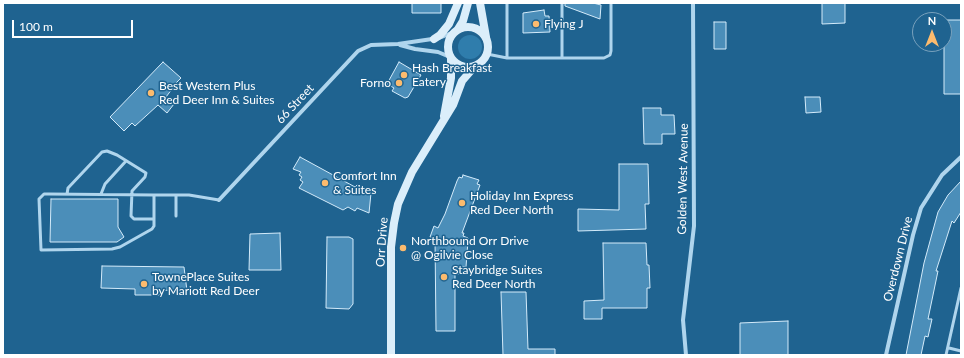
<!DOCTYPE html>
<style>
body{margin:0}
#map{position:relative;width:964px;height:358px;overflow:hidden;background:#1f6390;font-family:Lato,sans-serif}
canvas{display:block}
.frame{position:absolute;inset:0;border:4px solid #fff;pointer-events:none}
.north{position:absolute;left:912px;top:12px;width:40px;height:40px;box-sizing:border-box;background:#1f6390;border:1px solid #79a1bc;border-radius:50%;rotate:0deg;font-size:11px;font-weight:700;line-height:16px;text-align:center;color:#fff}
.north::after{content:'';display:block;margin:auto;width:14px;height:18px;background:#fcbb6e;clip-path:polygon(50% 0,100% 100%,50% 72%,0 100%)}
.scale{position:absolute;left:12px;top:20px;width:121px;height:18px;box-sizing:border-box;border:2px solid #fff;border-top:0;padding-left:5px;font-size:12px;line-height:14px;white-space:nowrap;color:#fff;-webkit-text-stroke:3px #1f6390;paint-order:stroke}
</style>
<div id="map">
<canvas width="964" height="358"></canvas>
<div class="frame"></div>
<div class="north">N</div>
<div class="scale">100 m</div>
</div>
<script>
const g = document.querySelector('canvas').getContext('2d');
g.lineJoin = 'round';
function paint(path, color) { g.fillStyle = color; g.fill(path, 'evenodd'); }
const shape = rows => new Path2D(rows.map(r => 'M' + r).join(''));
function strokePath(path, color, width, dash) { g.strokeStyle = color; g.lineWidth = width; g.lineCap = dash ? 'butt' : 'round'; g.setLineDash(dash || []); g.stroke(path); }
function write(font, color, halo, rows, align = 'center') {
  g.font = font + ' Lato,sans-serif'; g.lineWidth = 3; g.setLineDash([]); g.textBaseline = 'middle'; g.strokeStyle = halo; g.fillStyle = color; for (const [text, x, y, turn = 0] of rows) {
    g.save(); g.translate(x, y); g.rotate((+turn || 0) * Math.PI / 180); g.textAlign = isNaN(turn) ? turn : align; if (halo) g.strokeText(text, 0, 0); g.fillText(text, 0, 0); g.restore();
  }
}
paint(shape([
 '458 47a12 12 0 1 1 24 0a12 12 0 1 1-24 0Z'
]), '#2f7dac');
const building = shape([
 [412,3,441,3,441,13,412,13,412,3],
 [565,3,593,3,601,5,600,19,565,6,565,3],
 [822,3,845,3,845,23,822,24,822,3],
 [544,10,545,16,549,16,550,32,523,33,523,13,544,10],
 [944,20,961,20,961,94,944,94,944,20],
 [714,22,726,22,726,49,714,49,714,22],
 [163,62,181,78,171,88,172,89,166,97,174,104,167,113,158,105,135,126,132,123,124,131,110,117,163,62],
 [399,62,421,75,408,97,405,98,392,91,394,88,387,84,399,62],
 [805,97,820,97,821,112,806,113,805,97],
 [643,108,661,108,661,115,674,115,675,134,662,134,662,144,644,144,643,108],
 [300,157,355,187,357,185,371,193,369,213,357,208,355,211,348,207,343,210,299,188,303,182,300,180,302,177,299,175,301,172,293,169,300,157],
 [619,164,648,164,649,204,645,204,646,229,578,231,578,209,619,210,619,164],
 [463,175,479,180,477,184,480,185,462,233,464,233,463,236,468,238,468,241,466,267,461,267,461,274,455,274,455,331,436,331,435,239,430,237,434,226,438,228,445,214,457,181,459,177,462,178,463,175],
 [961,181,961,212,954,223,952,221,936,271,938,271,928,319,932,319,928,337,925,336,921,355,906,355,924,263,938,212,948,195,961,181],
 [51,199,118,199,118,227,124,237,117,242,50,242,51,199],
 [280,233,281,270,249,270,250,234,280,233],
 [327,237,349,237,353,239,353,304,349,309,326,308,327,237],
 [603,243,646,243,647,265,649,265,650,288,647,288,647,308,602,308,602,319,584,319,584,301,604,300,603,243],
 [102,266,184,267,187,291,160,290,160,295,135,295,135,289,101,288,102,266],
 [501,292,526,292,528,349,555,349,555,355,503,355,501,292],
 [788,321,788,355,740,355,740,323,788,321]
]);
paint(building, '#4b8eb9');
strokePath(building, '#d4ebfa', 1);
strokePath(shape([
 [562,3,562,58],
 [487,54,507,58,604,58,610,55,611,51,611,3],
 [507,58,507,3],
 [67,194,68,188,102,152,107,151,117,155,146,173,145,177,132,191,131,216,134,219,154,219],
 [101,194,105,184,126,161],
 [154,195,154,226,152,229,120,247,112,249,41,250,39,199,44,194,49,194,154,195,189,195,219,200],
 [176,216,176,195],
 [949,348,961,351],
 [946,355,961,288]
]), '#afd5ed', 3);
strokePath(shape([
 [400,45,415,49,438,52,450,57],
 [219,200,358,51,371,45,398,44,439,38,454,32],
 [686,355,683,320,694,226,693,3],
 [886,355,913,235,921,208,942,175,961,157]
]), '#afd5ed', 4);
strokePath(shape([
 [480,3,486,37],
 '448 47a20 20 0 1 1 40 0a20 20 0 1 1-40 0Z',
 [458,29,463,21,468,3],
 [434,39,440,35,449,24,458,3],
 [444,116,451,78,451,59],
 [391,355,391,247,394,223,398,204,412,172,453,105,462,81,475,66]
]), '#dbeefa', 8);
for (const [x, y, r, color] of [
 [536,24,4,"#fcbb6e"],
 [404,75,4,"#fcbb6e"],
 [399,83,4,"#fcbb6e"],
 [151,93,4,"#fcbb6e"],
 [325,183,4,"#fcbb6e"],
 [462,203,4,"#fcbb6e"],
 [403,248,4,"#fcbb6e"],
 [444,277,4,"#fcbb6e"],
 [144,284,4,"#fcbb6e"]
]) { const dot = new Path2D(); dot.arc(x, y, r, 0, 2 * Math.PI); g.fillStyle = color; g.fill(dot); strokePath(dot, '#1f6390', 1.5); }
write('12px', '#fff', '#1f6390', [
 ["Flying J",544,24],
 ["Hash Breakfast",412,68],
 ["Eatery",412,82],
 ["Forno",391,83,"right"],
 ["Best Western Plus",159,86],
 ["Red Deer Inn & Suites",159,100],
 ["Comfort Inn",333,176],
 ["& Suites",333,190],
 ["Holiday Inn Express",470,196],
 ["Red Deer North",470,210],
 ["Northbound Orr Drive",411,241],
 ["@ Ogilvie Close",411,255],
 ["Staybridge Suites",452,270],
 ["Red Deer North",452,284],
 ["TownePlace Suites",152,277],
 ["by Mariott Red Deer",152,291]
], 'left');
write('12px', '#fff', '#1f6390', [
 ["66 Street",295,104,-47],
 ["Golden West Avenue",683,179,-89],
 ["Orr Drive",382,242,-86],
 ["Overdown Drive",898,259,-76]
]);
</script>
